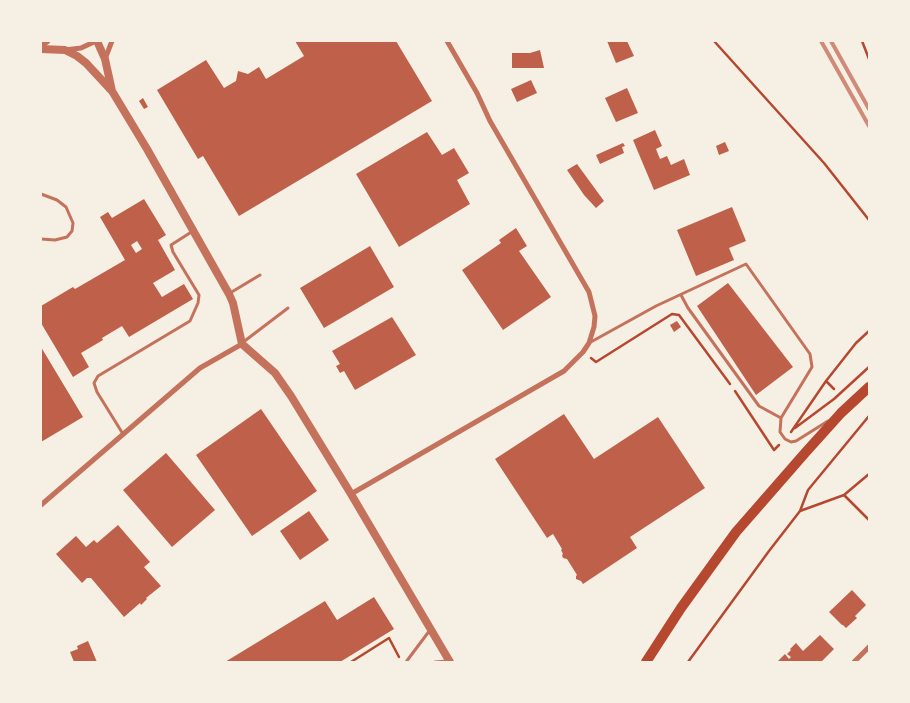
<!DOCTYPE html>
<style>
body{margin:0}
#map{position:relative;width:910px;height:703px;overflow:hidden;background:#f6efe4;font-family:"Space Grotesk",sans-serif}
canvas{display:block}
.frame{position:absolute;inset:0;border:42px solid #f6efe4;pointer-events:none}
</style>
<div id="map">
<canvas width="910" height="703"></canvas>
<div class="frame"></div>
</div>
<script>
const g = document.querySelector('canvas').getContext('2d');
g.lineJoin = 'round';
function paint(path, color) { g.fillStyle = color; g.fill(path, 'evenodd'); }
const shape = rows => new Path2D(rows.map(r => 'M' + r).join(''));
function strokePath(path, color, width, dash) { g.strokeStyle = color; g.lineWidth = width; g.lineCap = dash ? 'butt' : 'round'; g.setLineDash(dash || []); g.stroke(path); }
paint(shape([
 [295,41,396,41,432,101,239,216,203,156,198,159,157,90,206,60,224,88,236,81,238,71,248,74,259,67,266,79,304,56],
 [607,41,627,41,634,56,616,63],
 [540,50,544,68,512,68,512,53,530,53],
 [531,80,537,93,517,102,511,89],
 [627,88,638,113,616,122,605,98],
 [143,98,148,107,144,109,139,101],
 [655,130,662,146,656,149,660,159,667,156,671,165,684,159,690,175,654,190,633,140],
 [427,132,442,155,454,148,469,173,457,180,470,204,399,247,356,174],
 [725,142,729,151,719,155,716,146],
 [623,143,625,146,622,147,624,153,600,164,596,155],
 [577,164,604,201,596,208,584,195,567,170],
 [144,199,166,235,158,240,175,270,153,283,162,297,184,284,193,299,129,337,122,326,102,338,103,340,81,353,89,367,73,377,41,323,41,306,73,287,75,289,125,260,100,217,108,212,112,218],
 [137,241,142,249,136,253,131,245],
 [732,207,746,241,729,248,734,260,696,276,677,230],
 [516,228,527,246,519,251,551,297,503,330,462,270,501,243,499,240],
 [370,246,394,287,324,328,300,288],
 [728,283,793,367,756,395,697,306],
 [392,317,416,355,355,390,344,371,340,373,336,366,340,364,332,351],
 [677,321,681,327,674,332,670,325],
 [41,347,83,417,41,442],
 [261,409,317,491,252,536,196,455],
 [564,414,594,459,658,417,705,488,630,537,637,548,583,584,581,581,576,579,576,576,577,575,567,559,563,558,562,555,563,554,561,550,562,549,553,534,547,538,495,459],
 [166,453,215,510,172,547,123,490],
 [309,511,329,540,300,560,280,531],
 [118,525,150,562,144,567,161,586,146,598,147,599,141,605,140,603,124,617,91,578,87,578,82,583,56,554,76,536,86,547,94,540,97,543],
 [852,590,866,605,855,616,857,618,846,628,843,625,842,625,829,612],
 [374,597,394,629,340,662,225,662,325,601,337,620],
 [820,635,834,649,821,662,777,662,785,654,789,659,791,657,787,654,791,650,790,649,796,643,803,651],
 [88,641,97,662,74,662,70,652,78,649,77,646]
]), '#bf614a');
strokePath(shape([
 [714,41,824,163,869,220],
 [862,41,869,59],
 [591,358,596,362,672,314,679,315,730,384],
 [826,381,834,389],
 [735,391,774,450,779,445],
 [795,428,834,399,869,367],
 [791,432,826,381,856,343,869,331],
 [844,495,869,520],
 [800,511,844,495,869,474],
 [351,662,389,638,399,657],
 [688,662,769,551,800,511,808,490,869,416]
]), '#b5482f', 2.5);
strokePath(shape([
 [41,194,57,200,66,207,73,223,72,231,67,237,55,240,41,239],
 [230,293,260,275],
 [681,295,688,308,759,406,781,418],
 [242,343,288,308],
 [589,343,656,306,746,264,810,354,812,367,781,418,780,432,785,439,791,442,796,441,828,421],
 [123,434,97,392,94,383,98,376,190,321,198,303,199,295,173,252,171,245,193,231],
 [406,662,430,630],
 [435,662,447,661]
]), '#c5725c', 3);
strokePath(shape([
 [65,50,81,48,96,41],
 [105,59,112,41],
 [351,494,564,371,583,352,589,343,594,327,595,316,589,292,490,121,477,93,447,41],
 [41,505,200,368,242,344],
 [854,662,869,647]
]), '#c5725c', 5);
strokePath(shape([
 [97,41,105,59,112,91,147,149,229,294,233,303,242,344,275,373,291,396,351,494,450,662],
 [41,43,46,41],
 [41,49,65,50,77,56,86,63,111,90]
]), '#c5725c', 8);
strokePath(shape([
 [646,662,681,608,736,532,805,453,841,413,869,387]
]), '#b5482f', 10);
strokePath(shape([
 [821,41,869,126],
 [831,41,869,109]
]), '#cf8b77', 4);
</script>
